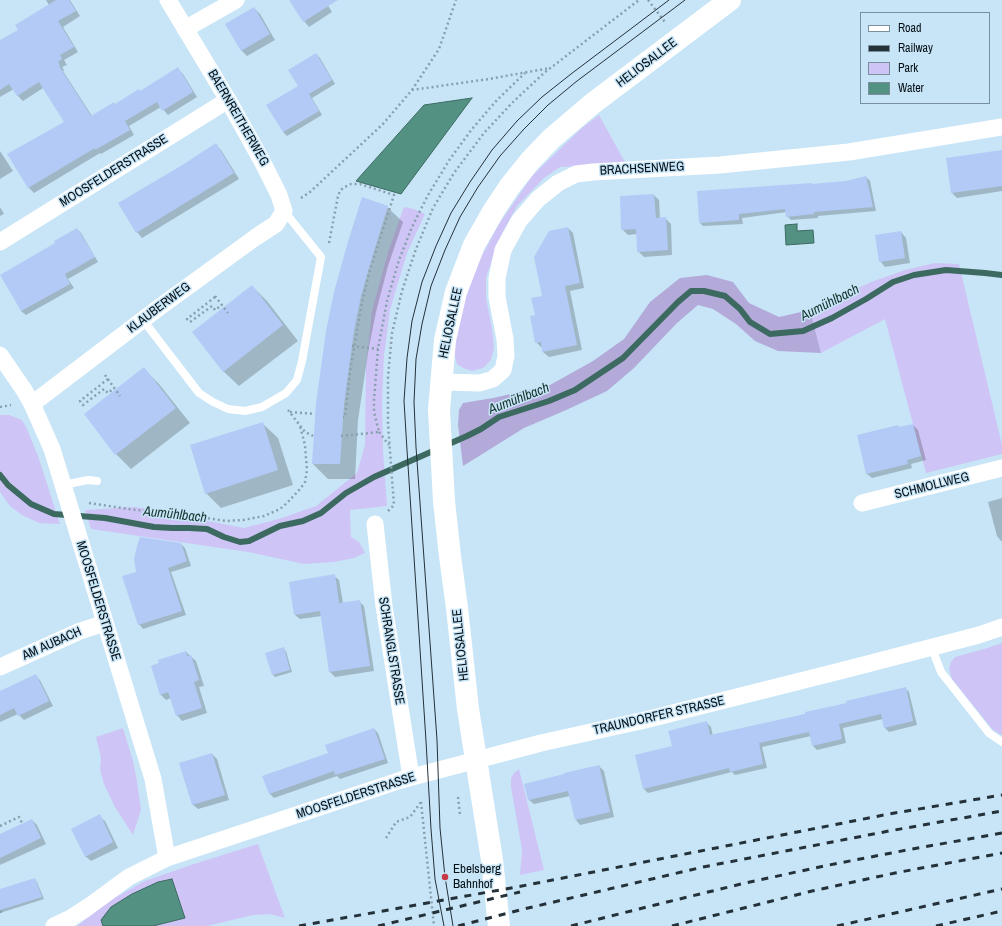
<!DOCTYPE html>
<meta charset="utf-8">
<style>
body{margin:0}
#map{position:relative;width:1002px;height:926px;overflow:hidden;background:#c7e5f7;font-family:"Archivo Narrow",sans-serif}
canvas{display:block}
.legend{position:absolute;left:860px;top:12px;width:130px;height:92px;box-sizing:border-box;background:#c7e5f7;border:1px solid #798f9d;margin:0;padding:5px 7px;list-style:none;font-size:12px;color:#050f15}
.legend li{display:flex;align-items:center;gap:8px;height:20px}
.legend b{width:20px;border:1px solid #798f9d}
</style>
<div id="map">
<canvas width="1002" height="926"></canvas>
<ul class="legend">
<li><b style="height:5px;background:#fff"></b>Road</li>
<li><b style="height:5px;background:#243139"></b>Railway</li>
<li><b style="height:11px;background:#cec5f6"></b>Park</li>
<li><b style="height:11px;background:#539182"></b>Water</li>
</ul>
</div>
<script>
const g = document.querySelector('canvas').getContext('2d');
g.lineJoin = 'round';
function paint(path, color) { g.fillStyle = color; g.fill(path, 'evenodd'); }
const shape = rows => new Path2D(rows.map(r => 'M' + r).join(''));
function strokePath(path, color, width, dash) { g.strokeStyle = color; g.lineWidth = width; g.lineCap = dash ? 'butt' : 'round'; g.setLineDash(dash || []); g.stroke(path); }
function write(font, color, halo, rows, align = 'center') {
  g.font = font + ' "Archivo Narrow",sans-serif'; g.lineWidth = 3; g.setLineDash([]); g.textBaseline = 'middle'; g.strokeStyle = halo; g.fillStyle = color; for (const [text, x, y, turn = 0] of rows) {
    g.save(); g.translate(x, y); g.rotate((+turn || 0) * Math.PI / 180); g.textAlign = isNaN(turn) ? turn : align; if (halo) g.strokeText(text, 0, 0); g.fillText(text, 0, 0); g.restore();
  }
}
paint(shape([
 [599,115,626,164,560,167,544,178,517,206,498,241,486,278,486,298,492,328,494,348,491,360,483,368,472,371,463,368,457,364,454,353,456,336,469,280,499,224,533,175,583,127],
 [404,207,414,209,425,214,407,253,390,310,384,355,382,403,383,451,387,506,350,510,351,537,359,542,365,553,354,558,334,562,304,564,248,552,91,529,85,510,136,507,244,528,279,519,316,506,357,473,365,445,366,367,372,311,388,252],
 [935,263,959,264,1002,445,1002,454,926,473,885,319,821,353,810,310,871,282,905,270],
 [0,415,9,415,22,420,27,429,38,456,60,524,39,523,22,515,10,506,0,492],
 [1002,643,1002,735,993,730,952,679,949,669,951,662,955,657,984,649],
 [123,728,133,761,137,781,141,810,133,835,115,807,104,784,100,770,101,758,96,737],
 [519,769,544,870,520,875,522,850,511,787,511,778,514,773],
 [258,844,285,918,270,914,253,915,207,926,77,926,109,901,145,881,194,864]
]), '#cec5f6');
paint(shape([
 [707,275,733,282,749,303,779,317,810,310,821,353,778,351,755,341,736,324,713,309,698,305,677,323,634,368,607,391,564,411,524,428,463,466,458,425,459,410,463,403,493,398,550,385,593,361,624,339,650,302,680,278]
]), '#b3aada');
const water = shape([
 [472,98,401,194,356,181,424,105,472,98],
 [797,224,797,231,813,230,814,243,786,245,785,225,797,224],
 [172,879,185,918,153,926,103,926,101,920,111,907,132,894,158,882,172,879]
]);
paint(water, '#539182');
strokePath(water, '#3c6a61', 1);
paint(shape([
 [46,0,70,0,80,16,63,27,78,52,64,60,67,65,62,67,64,70,63,71,92,116,140,92,178,69,183,74,197,97,168,115,161,107,129,126,134,135,101,154,100,153,34,193,29,188,9,155,65,122,43,88,23,101,18,96,14,89,0,97,0,41,19,30,49,5],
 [290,0,333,0,327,4,332,12,309,27,304,21],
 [254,8,260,14,275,40,247,56,242,51,227,24],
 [316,54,320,58,335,84,312,98,322,115,287,136,283,132,299,86],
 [216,145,221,150,239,179,142,238,137,232],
 [0,151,13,171,0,179],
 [1002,151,1002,191,957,198,952,193,947,159],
 [866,177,870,181,876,211,818,216,818,218,791,220,787,216,787,212,742,218,743,224,703,226,700,223,812,185,846,182],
 [654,195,659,200,660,219,665,218,671,224,672,255,644,257,638,251,637,234,628,235,622,229,621,197],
 [0,207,4,214,0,216],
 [387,207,403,222,388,266,376,312,369,347,358,420,355,479,328,479,313,464,335,292],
 [568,228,573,233,584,288,570,291,582,350,549,357,543,352,543,347,541,347,536,342,536,316],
 [77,229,81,233,98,262,68,279,74,288,26,315,21,311,57,243],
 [901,232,906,238,910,263,885,267,880,261],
 [252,286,267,301,298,341,239,386,223,371],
 [144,369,159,384,190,423,131,469,116,454],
 [262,423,278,438,293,485,221,508,206,493],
 [913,425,918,430,926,460,911,464,912,468,872,478,867,474,858,436,898,426,900,428],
 [1002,498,1002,541,1001,541,997,536,988,502],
 [181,544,185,548,191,566,171,572,186,615,143,629,139,624,137,573],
 [334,576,339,580,343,603,359,601,364,606,374,671,335,677,330,672,322,616,300,619,295,615],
 [283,648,286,651,292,672,275,677,273,675],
 [186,652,196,661,204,686,199,687,207,713,182,721,177,715,171,698,166,700,161,695,152,666],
 [35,675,40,680,53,706,24,720,18,714,0,722,0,692],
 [905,688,909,692,917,725,889,732,885,728,883,719,843,728,846,743,817,750,813,746,811,736,762,747,767,768,735,775,732,772,648,793,644,789,673,747,707,723,711,727,713,736,806,714],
 [374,729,378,733,388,763,340,779,337,776,274,798,270,794,264,777,329,754],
 [212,754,217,759,229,800,198,809,192,804],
 [599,766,604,771,614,817,580,825,576,820,570,796,534,804,529,800],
 [99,816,105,821,118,848,91,861,85,856],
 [32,820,37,825,46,844,0,865,0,835],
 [35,879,37,882,44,899,0,913,0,890]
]), '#0003');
strokePath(shape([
 [0,475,8,485,31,504,54,514,105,518,154,527,172,528,189,528,207,529,224,537,240,542,249,541,280,526,303,521,321,513,346,493,374,477,467,436,481,429,499,417,549,401,575,390,623,358,678,302,691,291,704,291,725,296,740,309,750,322,770,334,803,331,832,318,866,299,893,282,914,275,946,270,985,273,1002,275]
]), '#3c6a61', 6);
paint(shape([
 [56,0,69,0,76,11,58,21,74,47,60,55,62,59,58,62,60,65,59,66,91,116,114,102,115,104,139,89,140,91,178,67,193,92,162,111,157,102,125,121,130,130,95,150,95,148,28,188,7,154,64,122,39,82,17,96,9,84,0,90,0,40,18,30,15,25],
 [289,0,338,0,303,22],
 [254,7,270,34,241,51,225,24],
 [316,53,332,80,309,94,319,111,283,132,266,105,298,86,288,70],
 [216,143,234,173,136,233,118,203,184,164],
 [1002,150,1002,186,951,193,946,158],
 [866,176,873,207,814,212,814,214,786,217,785,209,739,214,739,220,699,223,697,191,812,183,812,184,846,181],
 [654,194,656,218,666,217,668,250,637,252,636,229,621,230,620,196],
 [362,197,388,206,374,251,361,296,354,331,344,404,340,464,312,464,316,403,326,331,334,292,347,245],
 [568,227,580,283,565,286,577,345,542,352,541,342,535,343,530,316,535,315,531,298,542,296,534,257,549,231],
 [77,228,95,257,65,274,70,284,21,311,0,275,55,243,54,241],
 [901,231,905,258,879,262,875,235],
 [252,285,283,325,223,372,192,332],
 [144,367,176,408,115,455,84,414],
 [263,422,278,470,205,494,190,445],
 [913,424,921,456,907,460,908,464,866,474,857,435,898,425,899,427],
 [140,537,181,543,187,561,168,568,182,611,138,625,122,576,136,572,134,559,137,546],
 [335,574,339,603,360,600,370,666,329,672,320,611,294,615,289,582],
 [284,647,290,670,272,675,265,653],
 [186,651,187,656,191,655,199,680,194,682,202,708,176,716,168,692,160,695,151,666,159,663,158,660],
 [36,674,49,701,18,716,14,708,0,715,0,691],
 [906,687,913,721,884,728,881,714,839,724,842,739,812,746,809,732,759,743,763,764,730,772,729,768,643,789,635,755,672,746,668,731,707,721,710,735,805,714,805,712,847,703,846,701],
 [374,728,385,759,335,775,334,771,269,794,262,776,328,753,325,745],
 [212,753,225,795,192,805,179,763],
 [599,765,610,812,575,820,568,791,528,800,524,784,564,774,564,773],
 [100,814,113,842,85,857,71,829],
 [32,819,41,838,0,858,0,834],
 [35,878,42,897,0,910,0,889]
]), '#b3caf6');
strokePath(shape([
 [648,0,665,22],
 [412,90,439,49,456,0],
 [301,198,310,192,383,124,412,90,489,79,550,68],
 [329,243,338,196,340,191,343,188,351,184,360,184,394,195,369,273,361,307,350,372,345,417,343,417],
 [215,296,228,313],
 [215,297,187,319,190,322,212,306,215,310,222,305],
 [352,346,378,349],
 [105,375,120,396],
 [108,379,80,401,83,405,104,389,108,393,114,388],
 [0,407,11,405],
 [288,410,305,432,313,436],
 [290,412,315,414],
 [379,432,389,445],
 [341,436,379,432,374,412,374,400,378,349,387,301,399,260,412,227,428,195,450,159,472,129,497,100,525,73],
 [89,503,136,510,172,513,226,521,243,520,264,516,280,509,287,503,300,489,305,482,307,470,306,458,305,445,300,426],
 [388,511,394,505,388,424,388,377,392,333,402,291,416,249,433,208,454,173,484,133,512,103,544,73,639,0],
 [458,797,460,815],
 [421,802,434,926],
 [0,826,19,817,22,823],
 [386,838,396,822,410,817,421,802],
 [0,912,4,911]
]), '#889fae', 2.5, [2, 3]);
strokePath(shape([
 [143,320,199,393,213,402,228,409,245,411,262,407,286,393,297,380,302,361,321,257,284,211],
 [63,485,88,480,97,481],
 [932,648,941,672,989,733,1002,742]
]), '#fff', 8);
strokePath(shape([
 [185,29,236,0],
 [0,242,228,100],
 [0,355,24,390,32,404,52,449,153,779,167,858],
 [441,382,480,383,493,379,503,370,506,356,505,339,497,297,497,278,503,250,519,221,538,199,558,183,576,174,593,172,720,165,849,152,1002,127],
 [32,404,157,309,256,237,276,224,284,211,279,195,262,161,228,100,168,0],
 [862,503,1002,468],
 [375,524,384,606,411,777],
 [0,667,80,631,105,623],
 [54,926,71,918,88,907,129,877,167,858,401,780,541,743,645,720,844,670,979,635,1002,627]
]), '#fff', 17);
strokePath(shape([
 [499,926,492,860,468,709,457,608,450,556,444,501,439,410,445,340,456,292,474,245,494,210,510,186,530,161,551,139,592,104,730,0]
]), '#fff', 22);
strokePath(shape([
 [444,926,435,879,431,829,426,741,407,450,404,401,407,358,412,321,422,282,436,246,451,213,470,182,492,150,517,121,542,97,571,74,669,0],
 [453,926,445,877,440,828,437,740,416,447,414,402,416,359,422,324,431,286,445,250,460,217,478,187,500,156,524,129,548,105,577,81,685,0]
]), '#243139', 1);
strokePath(shape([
 [299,926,522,886,889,814,1002,795],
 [378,926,520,892],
 [458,926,524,909,703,867,889,831,1002,811],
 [571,926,655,905,741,884,824,866,907,850,1002,833],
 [672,926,812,891,895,873,1002,853],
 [837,926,1002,889],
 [936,926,1002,911]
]), '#243139', 3, [7, 7]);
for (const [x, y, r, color] of [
 [445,877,4,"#c83848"]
]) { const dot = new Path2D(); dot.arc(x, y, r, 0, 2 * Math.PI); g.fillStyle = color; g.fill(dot); strokePath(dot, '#c7e5f7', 1.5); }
write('13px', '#050f15', '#c7e5f7', [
 ["HELIOSALLEE",647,63,-37],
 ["BAERNREITHERWEG",238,118,60],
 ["BRACHSENWEG",642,169,-3],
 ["MOOSFELDERSTRASSE",114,171,-32],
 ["KLAUBERWEG",159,308,-37],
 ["HELIOSALLEE",451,323,-78],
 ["SCHMOLLWEG",932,486,-14],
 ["MOOSFELDERSTRASSE",98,601,73],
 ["AM AUBACH",52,644,-24],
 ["HELIOSALLEE",461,645,-96],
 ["SCHRANGLSTRASSE",391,651,81],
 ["TRAUNDORFER STRASSE",659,716,-13],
 ["MOOSFELDERSTRASSE",356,796,-18]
]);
write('13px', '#050f15', '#c7e5f7', [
 ["Ebelsberg",453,870],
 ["Bahnhof",453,885]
], 'left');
write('italic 14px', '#14332d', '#c7e5f7', [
 ["Aumühlbach",830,303,-27],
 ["Aumühlbach",519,399,-21],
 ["Aumühlbach",175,515,6]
]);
</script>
